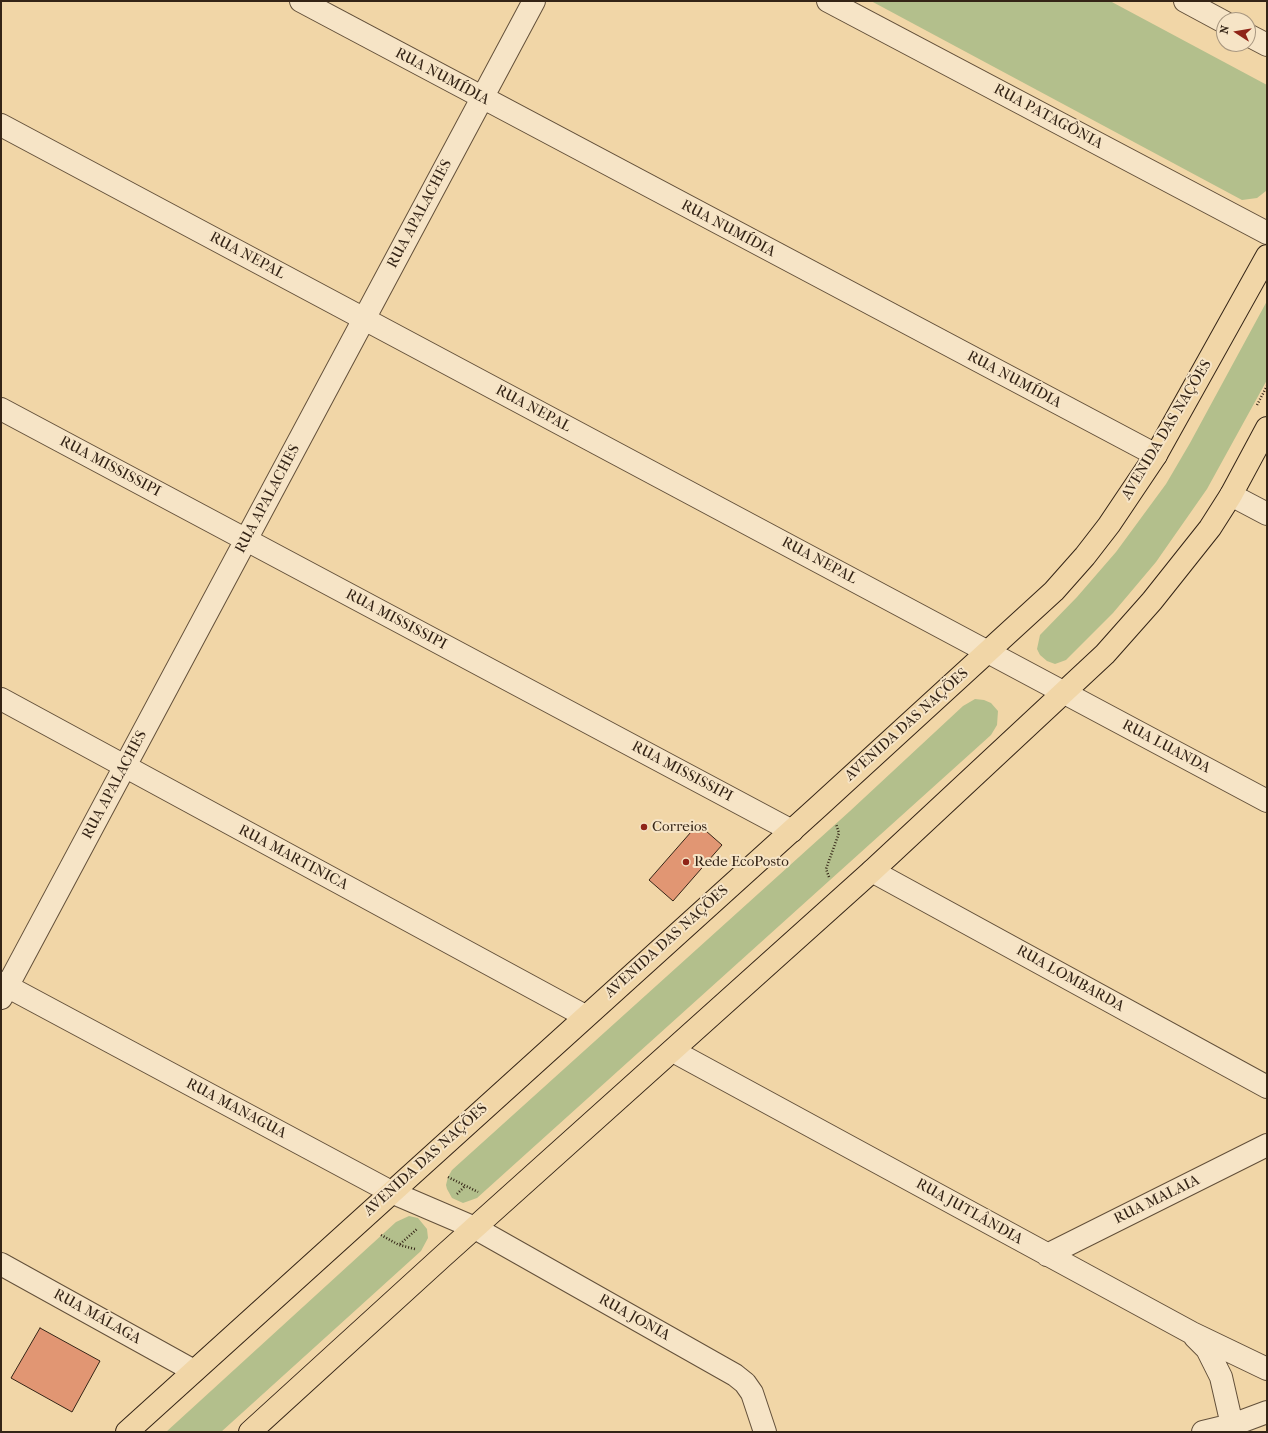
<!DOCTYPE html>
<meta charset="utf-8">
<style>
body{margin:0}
#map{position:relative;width:1268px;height:1433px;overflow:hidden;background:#f1d6a7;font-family:"IM FELL French Canon",serif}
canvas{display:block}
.frame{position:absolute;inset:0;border:2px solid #342416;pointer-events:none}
.north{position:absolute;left:1216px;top:12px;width:40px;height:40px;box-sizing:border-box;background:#f6e4c6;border:1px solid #a89780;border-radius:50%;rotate:282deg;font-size:11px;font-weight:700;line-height:16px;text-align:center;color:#342416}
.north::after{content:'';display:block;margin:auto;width:14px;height:18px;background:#8f2418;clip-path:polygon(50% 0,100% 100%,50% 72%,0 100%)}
</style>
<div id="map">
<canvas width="1268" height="1433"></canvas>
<div class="frame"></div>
<div class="north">N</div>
</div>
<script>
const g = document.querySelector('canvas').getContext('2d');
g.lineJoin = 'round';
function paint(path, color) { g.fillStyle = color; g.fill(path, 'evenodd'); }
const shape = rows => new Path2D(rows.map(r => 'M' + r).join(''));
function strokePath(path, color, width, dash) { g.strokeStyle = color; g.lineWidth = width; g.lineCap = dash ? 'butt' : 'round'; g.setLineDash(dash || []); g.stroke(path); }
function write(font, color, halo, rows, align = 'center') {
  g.font = font + ' "IM FELL French Canon",serif'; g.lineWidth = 4; g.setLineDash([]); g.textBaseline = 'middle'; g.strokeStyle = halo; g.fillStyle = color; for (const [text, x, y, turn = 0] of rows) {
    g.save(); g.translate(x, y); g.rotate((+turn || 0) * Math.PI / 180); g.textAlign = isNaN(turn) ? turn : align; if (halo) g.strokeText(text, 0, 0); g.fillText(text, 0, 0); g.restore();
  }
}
paint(shape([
 [871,1,1110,1,1267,85,1266,191,1257,198,1242,200],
 [1267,301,1267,380,1207,489,1156,562,1113,613,1066,660,1055,664,1047,661,1040,655,1037,649,1040,635,1077,597,1116,552,1166,484,1190,443],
 [975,699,984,700,991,703,998,711,997,725,991,735,477,1198,463,1203,452,1198,447,1189,446,1185,448,1177,452,1170,850,811,963,706],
 [409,1216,418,1218,427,1229,428,1238,421,1251,221,1432,166,1432,396,1222]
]), '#b3bf8c');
const building = shape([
 [698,824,722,845,673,901,649,880,698,824],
 [40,1328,100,1361,72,1412,11,1378,40,1328]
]);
paint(building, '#e19673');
strokePath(building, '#342416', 1);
const minor = shape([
 [301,1,1156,455],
 [828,1,1267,233],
 [1185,1,1224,22],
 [1248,35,1267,45],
 [1,125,1267,801],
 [1,409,792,831],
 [1231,495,1267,514],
 [1,699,585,1016],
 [872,871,1267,1087],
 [1,983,391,1192,475,1228,735,1375,745,1383,752,1393,765,1432],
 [1,998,534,1],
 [673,1051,1192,1333,1267,1369],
 [1047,1255,1267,1145],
 [1,1264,194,1371],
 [1195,1337,1207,1349,1221,1377,1232,1425],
 [1203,1432,1232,1425,1267,1412]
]);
const primary = shape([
 [127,1432,819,806,1054,591,1085,556,1109,525,1156,455,1267,256],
 [250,1432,442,1257,872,871,1105,654,1152,601,1210,528,1231,495,1267,428]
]);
strokePath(minor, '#63503a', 24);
strokePath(primary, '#342416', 24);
strokePath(shape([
 [1257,405,1267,386],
 [829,877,826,869,839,833,836,824],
 [448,1177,478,1192],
 [457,1194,465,1186],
 [381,1235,399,1245,415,1249],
 [400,1244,417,1229]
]), '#342416', 2.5, [1, 2]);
strokePath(minor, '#f6e4c6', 22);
strokePath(primary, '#f1d6a7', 22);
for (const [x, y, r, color] of [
 [644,827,4,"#8f2418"],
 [686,862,4,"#8f2418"]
]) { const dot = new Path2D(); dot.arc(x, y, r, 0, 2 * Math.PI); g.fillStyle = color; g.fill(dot); strokePath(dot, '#f6e4c6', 1.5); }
write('15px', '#342416', '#f6e4c6', [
 ["RUA NUMÍDIA",442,77,28],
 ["RUA PATAGÔNIA",1048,117,28],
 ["RUA APALACHES",420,214,-62],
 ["RUA NUMÍDIA",728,229,28],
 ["RUA NEPAL",247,256,28],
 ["RUA NUMÍDIA",1014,380,28],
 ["RUA NEPAL",533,409,28],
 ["AVENIDA DAS NAÇÕES",1167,430,-59],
 ["RUA MISSISSIPI",110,467,28],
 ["RUA APALACHES",268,499,-62],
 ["RUA NEPAL",819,561,28],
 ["RUA MISSISSIPI",396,620,28],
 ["AVENIDA DAS NAÇÕES",907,725,-42],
 ["RUA LUANDA",1166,747,28],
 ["RUA MISSISSIPI",682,772,28],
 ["RUA APALACHES",115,785,-62],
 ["RUA MARTINICA",293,858,28],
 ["AVENIDA DAS NAÇÕES",667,942,-42],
 ["RUA LOMBARDA",1070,979,29],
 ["RUA MANAGUA",236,1109,28],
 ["AVENIDA DAS NAÇÕES",426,1160,-42],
 ["RUA MALAIA",1157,1200,-26],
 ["RUA JUTLÂNDIA",969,1212,29],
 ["RUA MÁLAGA",97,1317,29],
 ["RUA JONIA",634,1318,29]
]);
write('15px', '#342416', '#f6e4c6', [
 ["Correios",652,827],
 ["Rede EcoPosto",694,862]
], 'left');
</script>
